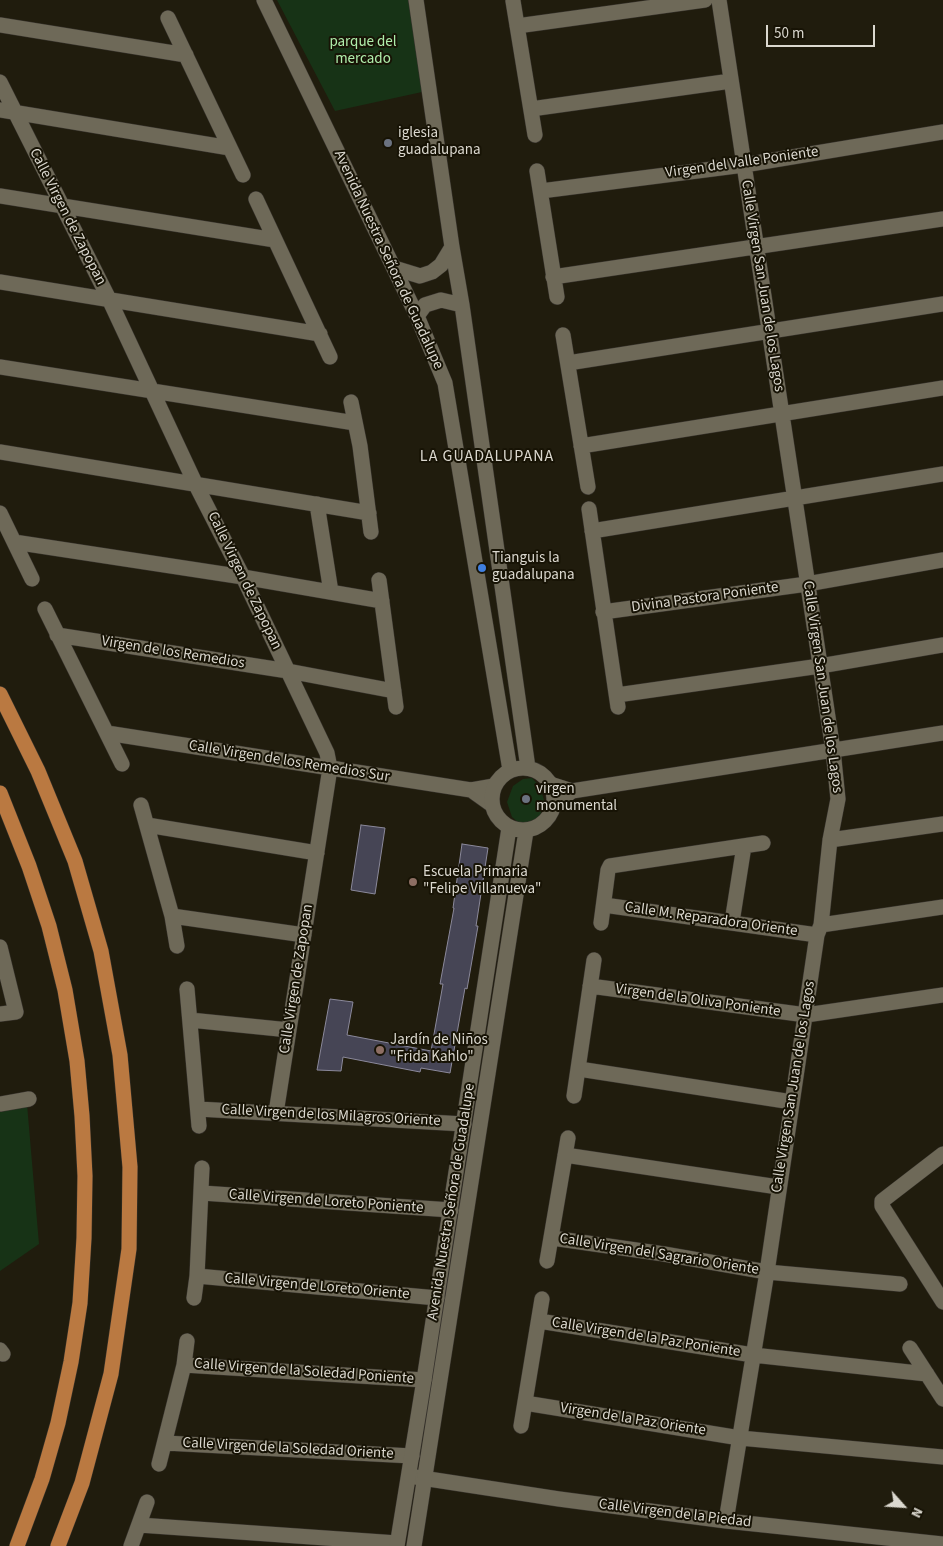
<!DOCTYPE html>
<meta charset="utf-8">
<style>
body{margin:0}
#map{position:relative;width:943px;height:1546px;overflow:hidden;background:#201c0d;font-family:"Source Sans 3",sans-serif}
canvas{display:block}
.north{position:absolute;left:878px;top:1481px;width:50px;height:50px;-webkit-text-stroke:4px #171305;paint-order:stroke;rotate:116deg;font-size:14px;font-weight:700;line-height:20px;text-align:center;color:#dbd8cf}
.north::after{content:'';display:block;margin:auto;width:18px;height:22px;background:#dbd8cf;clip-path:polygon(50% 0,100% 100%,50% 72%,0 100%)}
.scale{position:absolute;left:766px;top:25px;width:109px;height:22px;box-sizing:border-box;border:2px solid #dbd8cf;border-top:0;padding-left:6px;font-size:15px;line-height:18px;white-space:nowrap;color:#dbd8cf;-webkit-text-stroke:4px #171305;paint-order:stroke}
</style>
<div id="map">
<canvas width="943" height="1546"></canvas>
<div class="north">N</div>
<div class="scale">50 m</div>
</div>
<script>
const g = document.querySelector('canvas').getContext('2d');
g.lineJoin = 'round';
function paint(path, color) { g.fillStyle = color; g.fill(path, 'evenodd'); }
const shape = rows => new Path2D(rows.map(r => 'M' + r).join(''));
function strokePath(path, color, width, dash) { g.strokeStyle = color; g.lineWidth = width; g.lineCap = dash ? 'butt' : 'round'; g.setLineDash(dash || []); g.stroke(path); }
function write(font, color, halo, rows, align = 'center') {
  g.font = font + ' "Source Sans 3",sans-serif'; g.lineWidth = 4; g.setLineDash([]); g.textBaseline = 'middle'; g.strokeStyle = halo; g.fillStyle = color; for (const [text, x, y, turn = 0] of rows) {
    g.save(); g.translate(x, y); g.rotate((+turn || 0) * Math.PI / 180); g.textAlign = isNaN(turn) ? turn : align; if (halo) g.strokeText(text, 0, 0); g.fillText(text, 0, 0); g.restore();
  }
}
paint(shape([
 [277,0,409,0,422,92,335,111],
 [532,778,540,787,544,800,540,816,532,825,521,825,512,817,507,802,513,786,523,779],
 [27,1104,39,1244,0,1271,0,1109]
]), '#173316');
const building = shape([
 [361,825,385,828,375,894,351,890,361,825],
 [462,844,488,848,476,926,478,926,467,989,465,988,450,1073,421,1068,420,1072,343,1057,341,1071,317,1070,330,999,353,1002,347,1035,431,1051,443,984,440,984,454,908,453,908,462,844]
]);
paint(building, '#464555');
strokePath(building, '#8b899b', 1);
const minor = shape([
 [719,0,833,750,838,799,830,840,821,925,817,935,767,1272,726,1521],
 [513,1,535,135],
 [168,18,243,175],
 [0,25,186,55],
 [517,26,705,0],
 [0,82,109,299,196,485,243,577,327,753,330,768,276,1113],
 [531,109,731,81],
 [0,110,230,148],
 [537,171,557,297],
 [541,191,744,165,943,132],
 [0,196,275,240],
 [256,199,330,357],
 [553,277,943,219],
 [0,282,320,334],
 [563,335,588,487],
 [568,363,943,304],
 [0,367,355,423],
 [351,402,360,446,371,532],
 [581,446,943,388],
 [0,452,369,513],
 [317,504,331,592],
 [589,509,618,707],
 [0,513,32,579],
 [592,531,943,474],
 [14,542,243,577,382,601],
 [379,580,396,707],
 [45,609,122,764],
 [603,612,807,584,943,560],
 [57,635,288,671,394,691],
 [617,695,820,666,943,645],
 [107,733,471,790,494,786],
 [550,784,572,791,943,733],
 [471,790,492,805],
 [141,805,172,916,177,946],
 [554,805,572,791],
 [147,825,317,853],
 [830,840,943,824],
 [604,905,817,935],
 [172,916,304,935],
 [732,922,744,846],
 [601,923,608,870,610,866,763,843],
 [821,925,943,907],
 [0,947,16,1012,0,1014],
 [590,986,806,1015,943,995],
 [187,989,199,1126],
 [190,1020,289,1030],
 [579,1069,792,1102],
 [574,1096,594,960],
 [0,1104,29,1099],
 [198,1109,464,1124],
 [943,1154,882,1201,882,1206,943,1302],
 [565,1155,778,1187],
 [202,1193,451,1210],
 [552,1238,664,1254,767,1272,900,1284],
 [547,1261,568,1138],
 [197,1276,437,1298],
 [194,1298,197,1276,202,1168],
 [539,1321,753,1355,927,1374],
 [910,1348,943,1399],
 [0,1350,3,1354],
 [184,1365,424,1380],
 [525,1403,740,1438,943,1457],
 [521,1426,542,1299],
 [165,1443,412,1456],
 [159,1464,184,1365,187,1341],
 [409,1476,559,1499,726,1521,943,1544],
 [139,1525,397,1543],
 [131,1546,147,1502]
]);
const tertiary = shape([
 [264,0,417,316,445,383,510,770],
 [416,0,452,247,462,305,528,768],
 [394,268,420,276,432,272,441,265,452,247],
 [417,316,425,305,441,300,462,305],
 '492 799a31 31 0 1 1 62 0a31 31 0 1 1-62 0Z',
 [397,1546,424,1380,509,828],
 [414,1546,526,831]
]);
const motorway = shape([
 [0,694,38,771,75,861,101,951,120,1055,130,1167,129,1249,111,1374,82,1483,58,1546],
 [0,793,29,866,49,926,65,990,77,1061,82,1116,85,1176,84,1238,80,1303,71,1362,58,1423,42,1479,17,1546]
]);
strokePath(minor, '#38342e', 16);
strokePath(tertiary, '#38342e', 16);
strokePath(motorway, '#38342e', 16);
strokePath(minor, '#6e6958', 15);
strokePath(tertiary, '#6e6958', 15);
strokePath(motorway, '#ba7941', 15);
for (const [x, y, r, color] of [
 [388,143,5,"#6b7280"],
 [482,568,5,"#3f7fe0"],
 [526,799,5,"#6b7280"],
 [413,882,5,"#8d6e63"],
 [380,1050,5,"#8d6e63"]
]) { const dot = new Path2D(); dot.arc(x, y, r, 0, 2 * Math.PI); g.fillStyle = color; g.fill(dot); strokePath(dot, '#171305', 2); }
write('15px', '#afeeab', '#171305', [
 ["parque del",363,43],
 ["mercado",363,60]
]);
write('15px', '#dbd8cf', '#171305', [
 ["iglesia",398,134],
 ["guadalupana",398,151],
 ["Tianguis la",492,559],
 ["guadalupana",492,576],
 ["virgen",536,790],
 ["monumental",536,807],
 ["Escuela Primaria",423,873],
 ["\"Felipe Villanueva\"",423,890],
 ["Jardín de Niños",390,1041],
 ["\"Frida Kahlo\"",390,1058]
], 'left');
write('15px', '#dbd8cf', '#171305', [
 ["Virgen del Valle Poniente",742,163,-8],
 ["Calle Virgen de Zapopan",67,217,63],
 ["Avenida Nuestra Señora de Guadalupe",388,260,65],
 ["Calle Virgen San Juan de los Lagos",762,286,81],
 ["Calle Virgen de Zapopan",244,581,64],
 ["Divina Pastora Poniente",705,598,-8],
 ["Virgen de los Remedios",173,653,9],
 ["Calle Virgen San Juan de los Lagos",822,687,82],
 ["Calle Virgen de los Remedios Sur",289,762,9],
 ["Calle M. Reparadora Oriente",711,920,8],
 ["Calle Virgen de Zapopan",297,979,-81],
 ["Virgen de la Oliva Poniente",698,1001,8],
 ["Calle Virgen San Juan de los Lagos",794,1087,-81],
 ["Calle Virgen de los Milagros Oriente",331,1116,3],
 ["Calle Virgen de Loreto Poniente",326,1202,4],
 ["Avenida Nuestra Señora de Guadalupe",452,1202,-81],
 ["Calle Virgen del Sagrario Oriente",659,1255,9],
 ["Calle Virgen de Loreto Oriente",317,1287,5],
 ["Calle Virgen de la Paz Poniente",646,1338,9],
 ["Calle Virgen de la Soledad Poniente",304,1372,4],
 ["Virgen de la Paz Oriente",633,1420,9],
 ["Calle Virgen de la Soledad Oriente",288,1449,3],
 ["Calle Virgen de la Piedad",675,1514,7]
]);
g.letterSpacing = '1px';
write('16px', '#dbd8cf', '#171305', [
 ["LA GUADALUPANA",487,457]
]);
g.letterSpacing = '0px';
</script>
